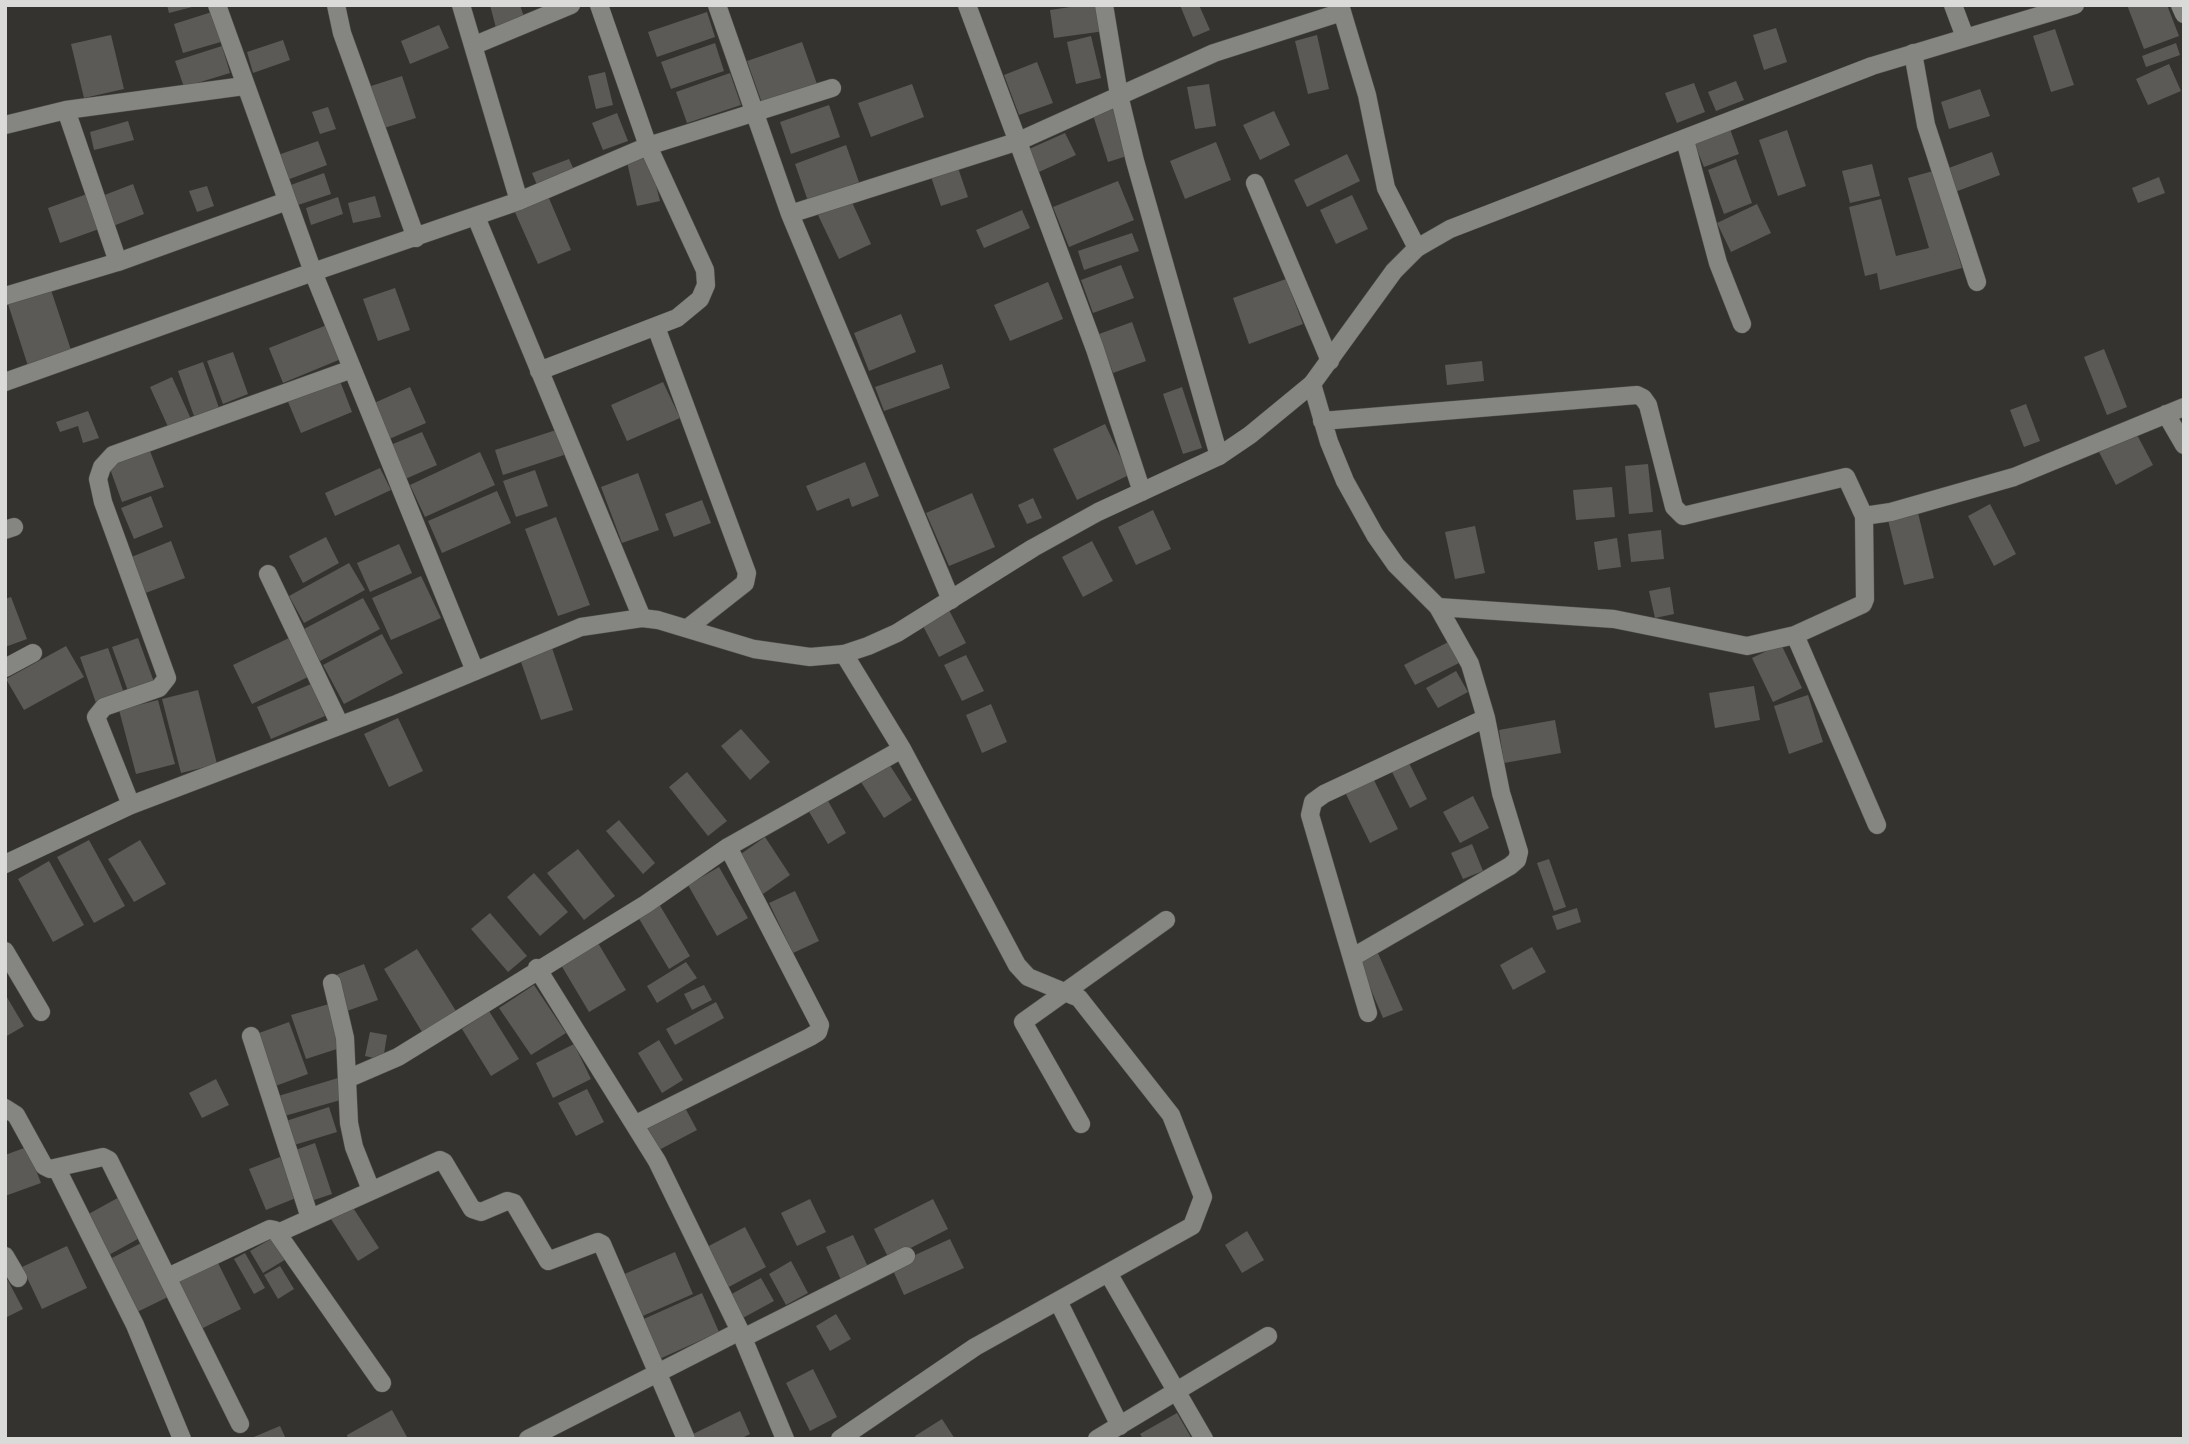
<!DOCTYPE html>
<style>
body{margin:0}
#map{position:relative;width:2189px;height:1444px;overflow:hidden;background:#343330;font-family:Poppins,sans-serif}
canvas{display:block}
.frame{position:absolute;inset:0;border:7px solid #dadad8;pointer-events:none}
</style>
<div id="map">
<canvas width="2189" height="1444"></canvas>
<div class="frame"></div>
</div>
<script>
const g = document.querySelector('canvas').getContext('2d');
g.lineJoin = 'round';
function paint(path, color) { g.fillStyle = color; g.fill(path, 'evenodd'); }
const shape = rows => new Path2D(rows.map(r => 'M' + r).join(''));
function strokePath(path, color, width, dash) { g.strokeStyle = color; g.lineWidth = width; g.lineCap = dash ? 'butt' : 'round'; g.setLineDash(dash || []); g.stroke(path); }
paint(shape([
 [167,5,196,5,196,6,169,13],
 [490,5,520,5,525,20,496,28],
 [1084,5,1101,5,1105,31,1054,38,1050,10],
 [1180,5,1199,5,1210,30,1193,37],
 [2127,5,2167,5,2179,36,2144,49],
 [215,11,224,41,183,53,174,24],
 [707,12,715,37,657,57,648,32],
 [439,25,449,48,410,64,401,41],
 [1776,28,1787,62,1764,70,1753,35],
 [2055,29,2074,85,2051,92,2033,36],
 [111,35,124,89,84,98,71,44],
 [1317,35,1329,89,1308,94,1295,41],
 [1091,36,1101,78,1076,84,1067,42],
 [283,40,290,60,253,73,247,52],
 [802,42,817,84,762,103,747,61],
 [715,43,724,71,671,89,661,62],
 [2176,43,2180,55,2146,67,2142,56],
 [222,46,230,73,184,87,175,61],
 [1037,62,1053,103,1019,115,1004,75],
 [2169,64,2181,91,2148,105,2136,79],
 [605,72,613,105,596,109,588,76],
 [730,73,741,105,687,123,676,92],
 [402,76,416,118,381,129,368,87],
 [1736,81,1744,100,1716,111,1708,92],
 [1694,83,1705,112,1677,123,1665,93],
 [912,84,924,117,871,137,858,103],
 [1209,84,1216,126,1195,129,1187,87],
 [1980,89,1990,116,1949,129,1941,102],
 [829,105,840,137,791,154,780,122],
 [328,107,336,129,320,134,312,112],
 [1113,109,1127,156,1108,162,1093,115],
 [1274,111,1290,145,1260,160,1243,125],
 [617,113,628,141,603,150,592,123],
 [128,121,134,140,94,150,90,132],
 [1730,129,1739,154,1704,167,1694,142],
 [1787,130,1806,186,1778,196,1759,140],
 [1065,133,1076,155,1039,172,1029,149],
 [318,141,327,165,287,180,278,155],
 [1216,142,1231,180,1185,199,1170,161],
 [846,145,859,182,808,201,795,164],
 [1992,152,2000,175,1955,192,1946,169],
 [1347,154,1360,181,1307,207,1294,180],
 [649,157,660,201,637,206,627,162],
 [569,159,574,170,537,185,532,173],
 [1736,159,1752,203,1724,214,1708,170],
 [956,162,968,197,941,206,929,171],
 [1872,164,1880,196,1850,203,1842,171],
 [1933,171,1962,268,1880,290,1877,273,1865,276,1849,207,1881,199,1896,256,1929,248,1908,178],
 [324,173,331,194,295,206,288,186],
 [2159,177,2165,193,2138,203,2132,188],
 [1118,181,1134,220,1069,247,1053,207],
 [133,184,144,214,113,226,102,196],
 [207,186,214,206,197,212,189,191],
 [87,194,99,229,60,243,48,208],
 [1352,195,1368,229,1336,244,1320,210],
 [375,196,381,217,353,223,348,203],
 [548,196,571,250,538,264,514,210],
 [338,197,343,214,311,225,306,208],
 [851,200,871,244,839,259,818,215],
 [1757,204,1771,233,1731,252,1717,223],
 [1022,210,1030,228,984,248,976,230],
 [1132,233,1139,251,1084,270,1078,251],
 [1121,265,1134,298,1093,313,1081,280],
 [1286,279,1303,324,1249,344,1233,298],
 [1048,282,1063,319,1010,341,994,305],
 [395,288,410,330,378,341,363,299],
 [51,290,72,353,28,366,8,304],
 [901,314,916,352,869,371,854,333],
 [1132,322,1146,361,1113,373,1099,334],
 [327,325,341,359,283,383,269,348],
 [2104,349,2127,407,2107,415,2084,357],
 [233,352,248,394,223,404,207,361],
 [1482,361,1484,381,1447,385,1445,365],
 [203,362,219,408,194,416,178,371],
 [942,364,950,388,884,411,875,387],
 [338,376,352,412,301,433,286,397],
 [172,377,191,419,169,429,150,387],
 [663,382,680,418,627,441,611,405],
 [410,387,426,423,387,440,372,404],
 [1182,387,1202,448,1183,454,1163,394],
 [2026,404,2040,441,2024,447,2010,410],
 [88,411,99,438,83,443,78,426,60,432,56,422],
 [1105,424,1129,475,1077,500,1053,449],
 [556,430,564,455,503,475,495,450],
 [2135,431,2153,465,2116,485,2098,450],
 [422,432,437,465,403,480,388,446],
 [150,451,164,487,122,502,109,466],
 [480,452,495,485,425,517,410,485],
 [865,462,879,496,852,507,849,498,817,511,806,486],
 [1648,464,1653,512,1629,514,1625,466],
 [380,468,391,490,335,516,325,493],
 [535,470,548,506,516,517,503,481],
 [638,473,659,530,622,543,601,487],
 [1612,487,1615,517,1576,520,1573,490],
 [497,491,511,523,442,553,428,521],
 [972,493,995,547,949,566,926,513],
 [151,496,163,527,134,539,121,508],
 [1033,498,1042,518,1027,524,1018,505],
 [702,500,711,523,674,537,665,514],
 [1990,504,2016,554,1994,566,1968,516],
 [1153,510,1171,549,1136,565,1118,527],
 [1918,513,1934,578,1904,585,1888,520],
 [556,517,590,605,558,616,525,529],
 [1475,526,1485,573,1455,579,1445,532],
 [1661,530,1664,559,1631,562,1628,534],
 [326,537,339,563,303,583,289,556],
 [1617,538,1621,567,1598,570,1594,542],
 [171,541,185,578,143,594,129,558],
 [1092,541,1113,581,1083,597,1062,557],
 [399,544,412,573,370,592,357,563],
 [349,563,365,590,304,623,289,596],
 [421,576,441,618,391,640,372,598],
 [1670,587,1674,614,1655,618,1649,591],
 [11,597,27,639,5,647,5,599],
 [363,598,380,629,320,661,304,629],
 [949,610,966,643,939,657,922,624],
 [382,634,403,673,344,704,323,665],
 [138,638,154,682,128,691,112,647],
 [289,638,308,677,252,704,233,665],
 [1452,640,1463,661,1415,685,1404,665],
 [1781,644,1802,688,1773,702,1752,658],
 [66,646,84,677,24,710,6,679],
 [108,648,124,693,96,703,80,657],
 [552,648,573,710,541,720,520,659],
 [966,655,984,691,962,701,944,665],
 [1456,671,1468,692,1438,708,1426,688],
 [311,684,325,716,271,739,257,707],
 [1754,686,1760,720,1715,728,1709,693],
 [198,690,217,764,181,773,162,699],
 [1808,695,1823,742,1789,754,1774,706],
 [158,700,175,764,136,774,119,710],
 [991,704,1007,742,982,753,966,715],
 [398,718,423,771,389,787,364,734],
 [1555,720,1561,753,1504,763,1499,730],
 [741,729,770,762,750,780,721,746],
 [1407,759,1427,799,1410,808,1390,768],
 [889,764,912,800,884,818,861,782],
 [687,772,727,821,708,836,669,787],
 [1373,778,1398,829,1370,843,1345,792],
 [1473,796,1489,828,1460,843,1443,812],
 [827,799,846,833,828,844,808,810],
 [619,820,655,863,643,874,606,831],
 [765,837,790,875,763,894,738,856],
 [89,840,125,906,94,923,57,857],
 [140,840,166,884,134,902,108,859],
 [1472,844,1483,871,1463,879,1451,853],
 [578,849,615,896,584,920,547,873],
 [1549,859,1566,907,1554,911,1537,863],
 [49,861,84,925,53,942,18,879],
 [719,867,748,918,717,936,688,885],
 [534,873,568,912,540,936,507,897],
 [795,891,819,941,793,953,769,903],
 [659,904,690,956,669,969,638,917],
 [1577,908,1581,922,1557,930,1552,916],
 [490,913,527,956,508,972,471,929],
 [598,943,626,990,589,1012,561,965],
 [1532,947,1546,972,1513,990,1500,965],
 [417,949,456,1011,422,1032,384,969],
 [1377,951,1403,1010,1383,1018,1358,959],
 [686,962,697,978,657,1003,647,986],
 [364,964,378,1000,344,1012,331,977],
 [534,985,566,1033,531,1055,499,1008],
 [704,985,712,1000,692,1010,684,994],
 [5,994,24,1026,5,1037],
 [716,1002,724,1018,675,1045,666,1029],
 [329,1004,343,1047,306,1059,291,1015],
 [489,1011,519,1059,491,1076,462,1029],
 [289,1022,308,1074,270,1088,251,1036],
 [370,1032,387,1035,383,1060,365,1056],
 [659,1040,683,1080,662,1093,638,1053],
 [574,1044,591,1079,553,1098,536,1063],
 [338,1078,344,1099,281,1117,275,1097],
 [216,1079,229,1105,202,1118,189,1093],
 [587,1089,604,1122,576,1136,558,1103],
 [683,1104,697,1130,657,1151,643,1124],
 [329,1107,337,1132,291,1146,283,1122],
 [315,1143,332,1194,308,1202,290,1152],
 [27,1147,41,1183,5,1196,5,1155],
 [280,1157,296,1198,266,1210,249,1169],
 [123,1195,145,1235,107,1256,85,1216],
 [810,1199,826,1232,797,1246,781,1213],
 [933,1199,948,1229,889,1259,874,1229],
 [350,1203,379,1248,358,1261,329,1216],
 [745,1227,766,1267,725,1289,703,1249],
 [1247,1231,1264,1260,1242,1273,1225,1245],
 [853,1235,868,1267,841,1280,826,1247],
 [276,1236,288,1258,263,1273,250,1251],
 [950,1239,964,1268,904,1295,891,1266],
 [143,1242,170,1296,135,1313,108,1260],
 [67,1246,87,1288,42,1309,22,1267],
 [675,1252,693,1294,638,1318,620,1276],
 [245,1253,265,1288,254,1294,234,1259],
 [217,1261,241,1309,199,1330,176,1282],
 [791,1261,808,1293,786,1305,769,1274],
 [280,1266,294,1289,278,1299,264,1275],
 [5,1275,23,1309,5,1318],
 [761,1278,774,1301,741,1319,728,1296],
 [702,1293,719,1332,655,1361,637,1322],
 [836,1314,851,1339,830,1351,816,1326],
 [813,1369,837,1417,810,1431,786,1383],
 [392,1410,407,1437,348,1439,347,1435],
 [740,1411,750,1434,740,1439,695,1439,693,1434],
 [1177,1413,1192,1439,1143,1439,1140,1434],
 [942,1419,955,1439,917,1439,915,1436],
 [280,1426,286,1439,249,1439]
]), '#5b5a57');
const minor = shape([
 [336,5,342,33,416,238],
 [461,5,519,201],
 [717,5,790,214,951,600],
 [1104,5,1119,95,1135,161,1219,456],
 [1340,5,1367,95,1386,188,1417,248],
 [1953,5,1965,37],
 [2180,5,2184,14],
 [475,45,571,5],
 [1913,53,1926,125,1977,282],
 [5,125,66,110,244,86],
 [1685,140,1718,263,1742,324],
 [1255,183,1330,361],
 [790,214,1019,141,1214,53,1342,12],
 [476,217,642,618],
 [118,262,287,201],
 [5,296,118,262,66,110],
 [656,327,747,573,745,583,689,627],
 [539,371,677,318,700,299,706,285,705,270,648,146,832,88],
 [5,382,313,272,217,5],
 [1312,384,1329,442,1345,481,1375,535,1396,565,1438,607,1470,664,1486,718,1501,793,1519,852,1517,860,1510,866,1353,957],
 [2166,414,2184,445],
 [1322,421,1637,395,1643,398,1648,405,1674,507,1683,516,1846,477,1864,516,1891,512,2014,477,2184,407],
 [1864,516,1865,599,1863,604,1795,635,1877,825],
 [5,530,14,527],
 [268,574,340,725],
 [1438,607,1614,619,1747,646,1795,635],
 [5,668,33,653],
 [475,671,313,272,519,201,648,146,599,5],
 [131,805,96,717,104,707,159,688,167,678,103,502,98,479,102,467,113,455,352,369],
 [5,951,41,1012],
 [537,968,657,1161,740,1331,785,1439],
 [332,983,345,1038,349,1123,354,1147,371,1190],
 [1368,1013,1310,815,1313,802,1324,794,1486,718],
 [251,1036,310,1218],
 [347,1079,398,1057,646,904,728,847,902,749],
 [5,1108,16,1115,44,1166,50,1169,103,1157,109,1160,240,1424],
 [636,1124,810,1037,818,1032,820,1025,728,847],
 [1081,1124,1023,1022,1166,920],
 [57,1169,135,1325,182,1439],
 [278,1233,440,1160,444,1162,472,1209,481,1212,507,1201,514,1203,548,1261,598,1242,602,1244,686,1439],
 [5,1256,18,1278],
 [1108,1273,1204,1439],
 [168,1277,270,1229,275,1230,382,1383],
 [1058,1301,1120,1426],
 [743,1338,906,1256],
 [528,1439,740,1331],
 [840,1439,975,1347,1192,1226,1203,1197,1171,1115,1079,998,1028,977,1017,965,902,749,844,654],
 [1097,1439,1268,1336]
]);
const tertiary = shape([
 [967,5,1095,349,1142,492],
 [5,864,131,805,394,705,581,627,642,618,658,620,754,649,810,657,844,654,868,646,897,633,1033,548,1098,512,1219,456,1250,435,1312,384,1394,271,1417,248,1450,229,1872,66,2075,5]
]);
strokePath(minor, '#50504e', 19);
strokePath(tertiary, '#50504e', 19);
strokePath(minor, '#858581', 18);
strokePath(tertiary, '#858581', 18);
</script>
